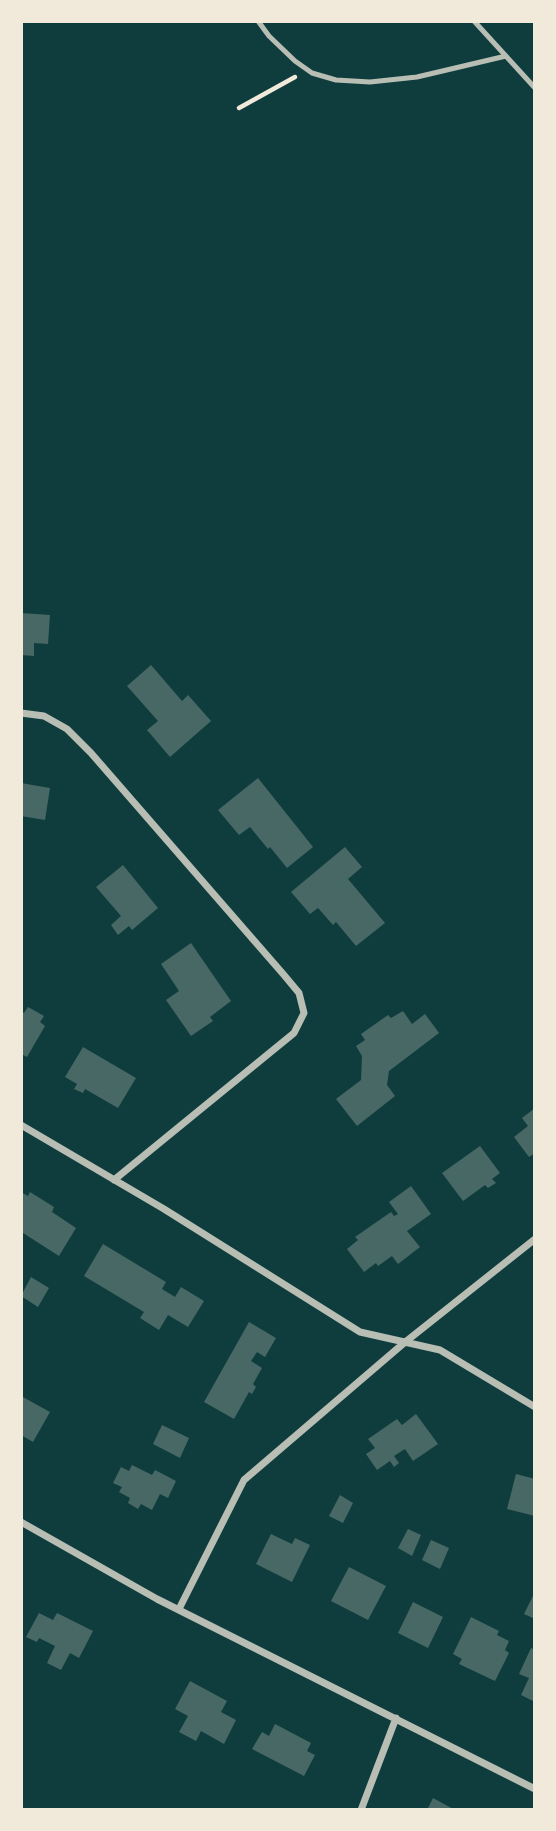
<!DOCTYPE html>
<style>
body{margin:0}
#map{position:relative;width:556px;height:1831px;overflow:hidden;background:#0f3d3e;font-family:"Libre Baskerville",serif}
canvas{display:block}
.frame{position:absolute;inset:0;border:23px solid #f1e9da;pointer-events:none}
</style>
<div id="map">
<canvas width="556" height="1831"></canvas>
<div class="frame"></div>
</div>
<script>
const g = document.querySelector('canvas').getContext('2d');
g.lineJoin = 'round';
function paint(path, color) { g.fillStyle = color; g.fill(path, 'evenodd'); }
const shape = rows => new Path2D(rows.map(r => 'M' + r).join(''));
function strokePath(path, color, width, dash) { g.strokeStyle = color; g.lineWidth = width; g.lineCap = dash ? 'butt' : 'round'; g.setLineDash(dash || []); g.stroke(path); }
paint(shape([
 [21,613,50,615,48,644,34,643,34,656,21,655],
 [151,665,182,701,188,695,211,721,170,757,147,730,158,721,127,686],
 [258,778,313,847,287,868,270,847,268,849,250,827,239,835,218,810],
 [21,783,50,788,45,820,21,816],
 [345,847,362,867,348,879,385,923,356,946,336,922,333,925,318,908,310,914,291,892],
 [123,865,158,908,132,930,129,926,118,935,111,925,121,916,96,887],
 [191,943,231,1001,210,1017,213,1021,191,1036,166,1000,179,991,161,964],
 [28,1007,44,1016,40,1022,45,1026,27,1057,21,1054,21,1011,24,1013],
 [403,1011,412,1024,425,1014,439,1033,389,1071,387,1085,395,1096,357,1126,336,1099,361,1080,362,1056,356,1046,365,1040,361,1034,388,1015,391,1018],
 [83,1047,136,1078,118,1108,85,1089,83,1093,74,1089,77,1084,65,1077],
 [535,1108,535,1153,529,1157,514,1137,528,1126,522,1118],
 [480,1146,500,1173,492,1179,496,1183,488,1188,485,1185,463,1201,442,1173],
 [411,1186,431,1214,407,1231,420,1247,398,1264,392,1256,378,1266,376,1263,364,1272,347,1249,358,1240,355,1237,391,1212,394,1216,398,1214,389,1202],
 [21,1192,28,1196,30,1192,54,1207,52,1212,76,1228,59,1256,23,1233,21,1236],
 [103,1244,166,1282,162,1289,175,1297,181,1287,204,1301,188,1327,168,1315,159,1330,140,1318,144,1312,84,1276],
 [31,1277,49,1288,38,1307,21,1296],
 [249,1322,276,1338,265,1357,257,1352,251,1361,262,1368,253,1384,256,1387,252,1394,249,1392,234,1419,204,1402],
 [21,1396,50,1412,33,1442,21,1435],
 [416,1414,438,1444,413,1461,405,1449,394,1456,399,1463,394,1467,390,1461,377,1470,366,1454,375,1448,368,1439,397,1419,402,1425],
 [162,1425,189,1438,180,1458,153,1444],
 [132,1465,152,1475,155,1470,176,1481,168,1498,160,1494,152,1510,141,1504,138,1509,128,1503,130,1498,119,1492,122,1487,113,1483,121,1467,129,1471],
 [516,1474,535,1479,535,1516,507,1509],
 [340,1495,353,1503,343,1523,329,1516],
 [408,1529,421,1535,412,1556,398,1548],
 [271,1534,292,1544,295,1538,310,1545,292,1582,256,1564],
 [431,1540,449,1548,440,1569,422,1560],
 [349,1567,386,1586,368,1620,331,1601],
 [535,1592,535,1619,524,1614],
 [413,1602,443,1617,428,1648,398,1633],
 [39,1613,53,1620,57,1613,93,1631,79,1658,70,1653,61,1670,47,1663,55,1646,39,1638,37,1642,26,1637],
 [471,1617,499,1631,497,1635,509,1641,505,1650,509,1653,495,1681,459,1664,462,1659,453,1654],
 [531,1648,535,1650,535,1702,521,1695,529,1678,519,1674],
 [190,1681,227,1701,221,1712,236,1720,224,1744,201,1731,196,1741,179,1732,188,1716,175,1709],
 [275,1724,311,1743,307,1751,315,1755,304,1776,252,1749,262,1732,269,1736],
 [433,1798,455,1810,427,1810]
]), '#486865');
strokePath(shape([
 [239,108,295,77]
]), '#f1e9da', 4.5);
strokePath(shape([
 [258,21,269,36,295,61,312,73,336,80,370,82,417,77,506,56],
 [474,21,535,88]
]), '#b8beb3', 5);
strokePath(shape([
 [21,713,44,716,67,729,91,753,284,975,299,993,304,1013,294,1033,114,1180],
 [21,1125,164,1209,360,1332,440,1350,535,1407],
 [21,1522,157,1599,535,1789],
 [179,1609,244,1480,404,1343,535,1239],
 [361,1810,396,1718]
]), '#b8beb3', 7);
</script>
